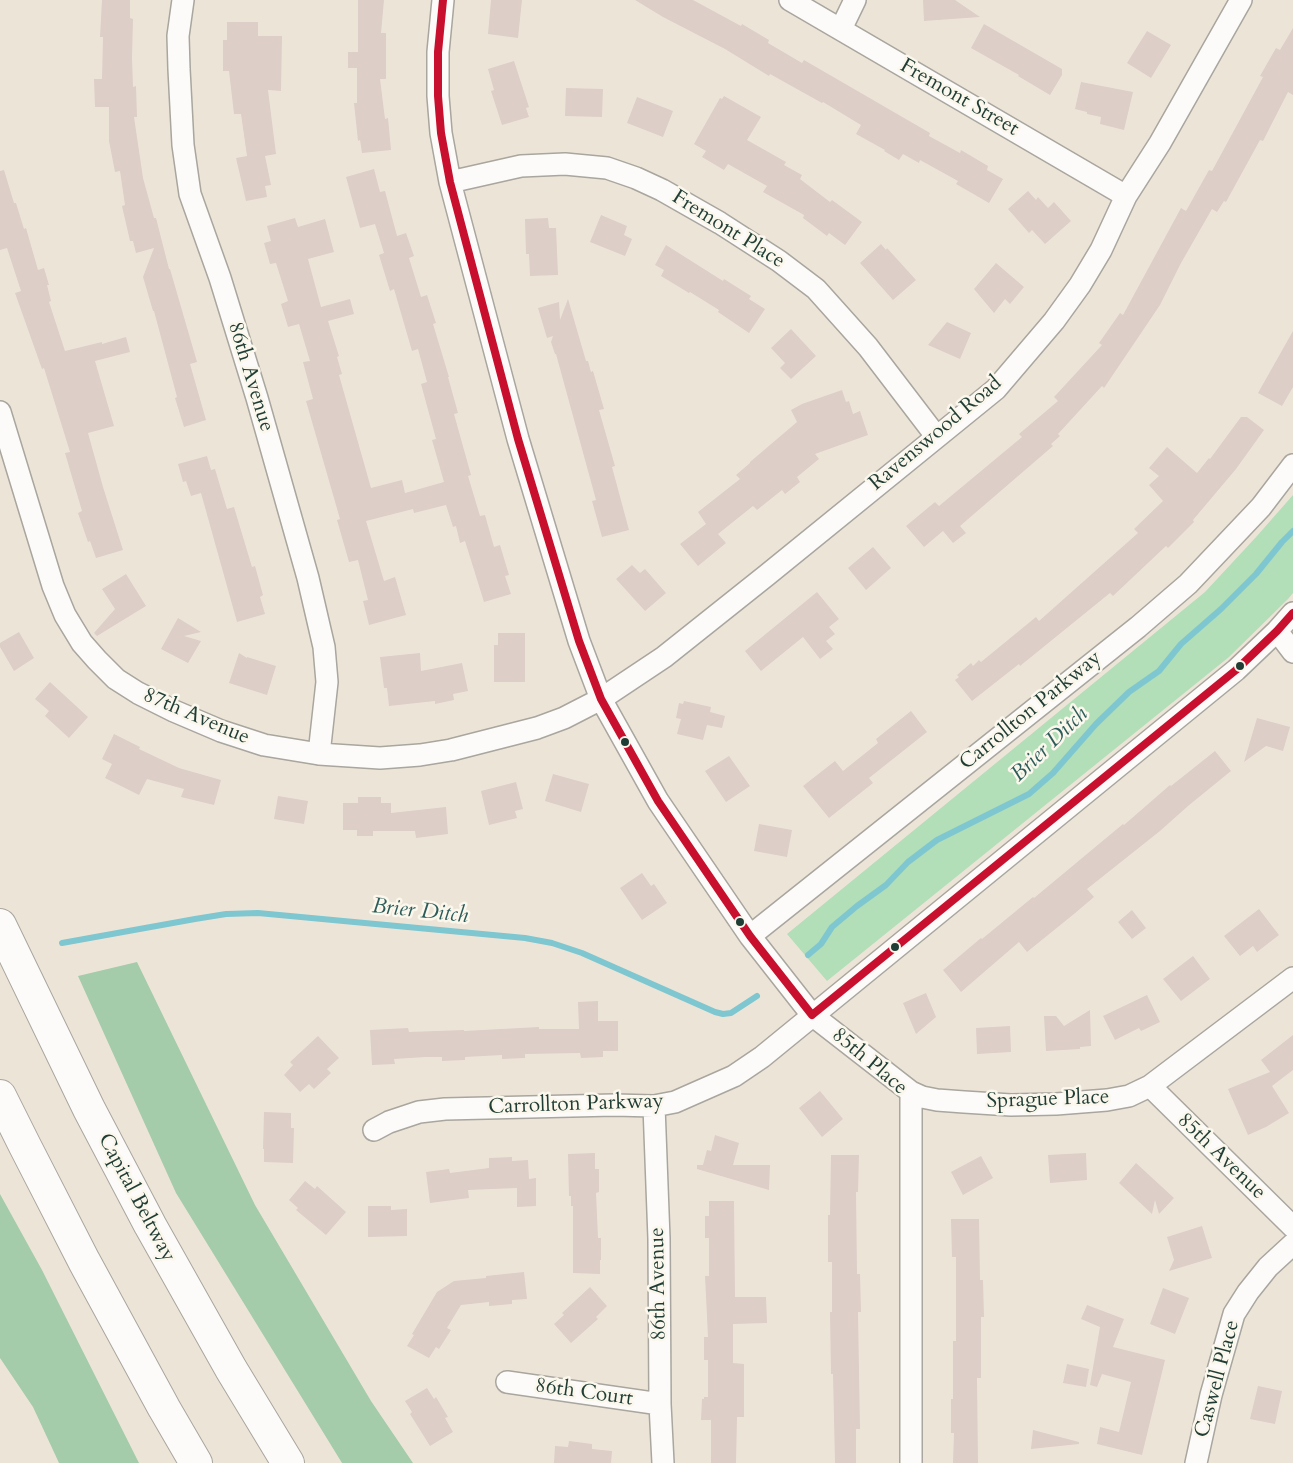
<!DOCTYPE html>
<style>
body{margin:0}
canvas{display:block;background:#ede4d8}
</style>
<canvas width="1293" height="1463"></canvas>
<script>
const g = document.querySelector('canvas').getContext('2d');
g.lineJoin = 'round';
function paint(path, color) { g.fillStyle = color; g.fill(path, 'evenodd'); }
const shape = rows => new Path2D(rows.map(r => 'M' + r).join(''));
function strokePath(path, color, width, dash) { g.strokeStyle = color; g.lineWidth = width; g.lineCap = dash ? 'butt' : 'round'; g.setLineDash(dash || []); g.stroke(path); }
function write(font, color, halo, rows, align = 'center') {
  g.font = font + ' Cardo,serif'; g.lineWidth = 5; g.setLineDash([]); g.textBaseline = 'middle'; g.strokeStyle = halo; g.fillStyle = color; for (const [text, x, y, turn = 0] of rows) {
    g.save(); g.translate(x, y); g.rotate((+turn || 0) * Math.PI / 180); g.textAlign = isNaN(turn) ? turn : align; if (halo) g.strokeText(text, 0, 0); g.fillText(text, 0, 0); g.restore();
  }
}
paint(shape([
 [1293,495,1293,593,1288,599,1229,657,827,981,787,934,1205,592,1257,536]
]), '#b2deb8');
paint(shape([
 [137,962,255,1205,371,1401,413,1463,342,1463,176,1193,78,976],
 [0,1194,42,1270,139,1463,59,1463,33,1407,0,1358]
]), '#a4ccaa');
strokePath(shape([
 [62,943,195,919,226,914,258,913,525,938,552,943,582,953,715,1012,723,1014,731,1013,757,996],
 [808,955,821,944,832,927,857,906,886,885,908,862,937,840,1029,794,1053,773,1096,724,1129,692,1159,671,1181,644,1221,609,1256,574,1282,542,1293,531]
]), '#7fc7d0', 6);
paint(shape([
 [102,0,130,0,130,18,133,19,132,58,133,87,136,86,137,117,134,117,143,178,154,218,156,218,169,269,170,269,197,362,190,364,206,420,184,427,175,398,177,397,154,311,153,311,143,277,154,248,136,253,133,241,130,241,122,206,125,205,120,171,115,172,109,141,109,107,95,107,94,79,102,79,103,37,100,37],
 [358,0,384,0,381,33,386,33,386,79,380,79,385,119,388,118,391,150,362,153,360,140,358,141,354,103,357,103,357,68,348,68,348,52,358,52],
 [491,0,522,0,518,38,488,34],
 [635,0,693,0,741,26,742,24,769,40,768,43,802,63,804,60,930,133,929,136,960,153,961,150,988,166,987,170,1003,179,989,203,956,184,958,181,920,160,919,163,903,154,899,160,884,151,885,150,856,134,861,125,823,102,822,103,770,74,769,76,725,49,663,17],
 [923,0,955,0,980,17,924,21],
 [227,22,258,22,258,36,282,36,281,91,268,90,276,154,265,156,271,185,265,186,267,197,246,201,236,158,247,156,241,114,234,114,229,71,223,71,223,40,227,40],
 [984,24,1062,69,1062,75,1050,95,1018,76,1019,75,971,48],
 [1293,28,1293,95,1288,92,1263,141,1260,140,1226,202,1224,201,1217,212,1212,209,1181,263,1160,305,1104,388,1102,386,1058,434,1060,436,1051,444,1053,446,960,526,966,533,953,543,943,531,924,547,906,526,935,502,939,506,1022,437,1019,434,1058,401,1054,397,1102,345,1099,343,1120,313,1123,315,1181,208,1186,211,1209,170,1212,171,1263,77,1260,76,1276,48,1280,50],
 [1147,31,1171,45,1151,78,1127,63],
 [514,61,529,107,526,108,529,117,502,125,491,91,494,90,488,69],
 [1081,82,1133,92,1124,130,1100,124,1101,117,1087,114,1087,112,1075,109],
 [566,88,603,89,602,117,565,116],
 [724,96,761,117,747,140,786,162,784,165,802,175,800,179,830,202,832,200,862,222,845,245,829,233,827,236,803,218,804,215,763,192,767,186,728,164,724,170,702,157,706,151,694,144,720,98,722,99],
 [637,97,673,111,663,137,627,123],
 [374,169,380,192,385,191,397,236,406,233,414,256,409,258,421,297,427,295,436,323,433,324,449,377,448,377,458,413,454,414,471,475,468,476,480,516,485,515,494,547,500,545,509,575,505,576,511,594,484,602,465,541,460,543,456,526,453,527,446,505,414,513,413,509,366,521,384,581,395,577,406,615,369,625,363,601,368,600,358,560,349,562,337,520,340,519,306,401,313,399,303,362,310,361,299,324,288,327,281,304,288,301,276,263,270,264,264,243,271,241,267,226,295,218,298,227,325,219,334,252,308,259,321,307,350,299,354,314,328,321,339,356,337,357,342,374,339,375,371,488,402,480,405,493,444,482,432,440,436,439,421,384,427,382,418,349,412,351,394,289,390,291,379,255,384,253,375,224,360,228,346,177],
 [4,170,14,203,16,203,24,229,26,228,38,270,44,268,49,285,47,285,51,301,49,302,65,351,102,342,102,344,126,337,130,352,95,361,114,426,88,433,103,487,123,550,96,558,90,541,88,542,78,513,82,511,65,453,70,452,44,368,42,369,15,293,21,291,7,248,0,250,0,171],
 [1028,191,1036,200,1038,197,1048,208,1054,202,1071,221,1045,244,1032,230,1029,233,1008,209],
 [601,215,627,226,624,235,632,239,625,256,590,242],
 [548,218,549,228,556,228,558,275,530,276,529,254,526,254,525,219],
 [881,244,886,250,887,248,916,280,893,300,860,263],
 [666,245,723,281,724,279,751,296,749,299,765,309,749,333,718,312,719,310,690,292,689,293,661,276,664,270,655,265],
 [996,263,1024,287,1010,304,1005,299,994,313,974,289],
 [568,299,586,361,588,361,591,372,593,371,604,409,599,410,615,466,612,467,629,530,602,537,592,501,596,500,556,354,555,354,551,342,553,336,547,338,538,308,559,302,560,320],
 [947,322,971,333,960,359,928,345],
 [791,329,816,356,791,379,780,368,785,363,771,348],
 [1293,331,1293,387,1282,406,1258,393],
 [842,390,846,402,849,401,853,414,860,411,868,435,815,454,819,459,797,477,800,482,785,494,782,490,757,510,753,506,718,534,726,543,698,566,680,544,706,524,698,512,740,479,736,475,750,463,750,462,797,422,791,410,802,404],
 [1241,417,1247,417,1264,430,1236,469,1193,520,1194,522,1168,548,1166,546,1113,596,1110,593,1020,666,1019,664,972,701,955,680,959,677,957,675,971,663,973,666,979,660,981,662,1036,617,1039,621,1138,533,1134,529,1163,501,1149,485,1159,476,1149,468,1167,447,1197,473,1209,458,1210,459],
 [207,456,211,470,215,469,227,509,234,507,252,567,255,566,263,595,260,597,265,614,237,622,201,493,191,496,186,481,183,482,178,464],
 [873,547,891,568,866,590,848,568],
 [632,565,640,573,645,569,666,593,645,611,616,579],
 [126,574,146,606,97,636,94,633,115,609,102,589],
 [817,592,839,619,829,627,835,634,826,641,833,649,820,659,803,637,761,671,745,651],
 [178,618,201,632,184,636,201,641,188,663,161,649],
 [19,632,34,658,14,671,0,647,0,643],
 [498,633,525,633,525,682,494,682,494,645,498,645],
 [239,653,247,658,247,657,276,666,267,695,229,683],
 [420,653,421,671,462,663,468,691,453,694,454,700,435,704,435,701,389,706,387,688,384,688,380,657],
 [50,682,88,717,69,738,45,716,49,711,35,699],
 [684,701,711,707,710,712,725,716,722,728,707,725,703,740,677,734,681,719,676,718,679,703,683,704],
 [911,711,927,732,869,778,873,783,829,818,803,786,835,761,843,771,878,743,876,739],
 [1257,718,1290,727,1283,751,1266,746,1244,762],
 [114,734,140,747,139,749,179,768,221,780,214,805,181,797,184,789,147,779,139,795,105,778,112,764,102,759],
 [1215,751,1231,771,1188,806,1160,831,1087,889,1094,897,1074,914,1027,952,1019,942,961,992,943,970,981,938,982,939,1033,897,1034,898,1123,824,1124,825,1170,785,1171,786],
 [729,756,750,786,726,802,705,771],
 [553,774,589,784,581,812,545,801],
 [516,782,523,809,515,811,517,818,489,825,481,791],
 [278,796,308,801,304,824,274,819],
 [358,797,381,797,381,803,391,803,391,813,446,807,448,834,416,838,415,831,373,831,373,836,357,836,357,830,343,830,343,803,358,803],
 [759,824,792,830,787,857,754,851],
 [642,873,651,886,654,884,667,903,642,920,620,888],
 [1259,909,1279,935,1257,952,1253,946,1240,956,1224,936],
 [1132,910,1146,928,1132,939,1118,922],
 [1193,956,1210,979,1181,1001,1163,979],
 [926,993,936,1017,916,1034,903,1003],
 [1147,995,1160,1022,1141,1031,1139,1028,1115,1040,1103,1016],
 [598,1001,598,1021,618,1021,618,1051,603,1051,603,1057,581,1058,580,1053,525,1054,525,1058,502,1059,502,1055,465,1057,465,1060,442,1061,442,1057,426,1057,394,1059,395,1064,372,1065,370,1030,408,1028,409,1032,464,1030,464,1031,539,1027,539,1029,579,1029,578,1002],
 [1090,1010,1091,1046,1080,1047,1080,1049,1046,1051,1044,1016,1056,1016,1064,1026],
 [1010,1026,1011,1052,977,1054,976,1028],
 [1293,1035,1293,1070,1272,1086,1289,1113,1266,1127,1248,1135,1228,1089,1270,1072,1261,1060],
 [318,1036,339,1058,327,1069,331,1073,314,1089,309,1084,300,1092,284,1075,293,1065,290,1062],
 [820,1091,843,1119,822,1137,799,1108],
 [264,1112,291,1113,291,1128,294,1128,293,1163,264,1162,264,1149,263,1149],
 [715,1135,739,1143,733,1165,770,1165,769,1190,697,1169,697,1165,703,1165,707,1150,711,1151],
 [595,1153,595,1169,599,1169,599,1192,596,1193,598,1238,601,1238,601,1260,600,1260,600,1274,573,1273,573,1206,571,1206,571,1196,569,1196,568,1154],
 [1086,1153,1087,1180,1050,1183,1048,1155],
 [831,1155,859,1155,858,1192,856,1192,857,1274,860,1274,861,1312,858,1312,860,1429,856,1429,856,1463,835,1463,833,1374,831,1374,830,1312,832,1312,832,1262,828,1262,828,1215,830,1215],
 [981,1156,993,1178,963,1195,951,1172],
 [512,1157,512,1161,528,1160,529,1179,536,1178,536,1206,517,1207,517,1188,468,1190,469,1198,430,1203,426,1172,449,1169,450,1173,489,1168,489,1158],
 [1136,1163,1174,1198,1159,1214,1155,1200,1152,1214,1119,1183],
 [305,1181,315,1189,317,1186,346,1212,326,1235,296,1210,298,1208,289,1200],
 [709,1201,734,1201,735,1297,766,1297,767,1323,733,1324,733,1363,744,1364,744,1417,737,1417,736,1463,711,1463,711,1420,701,1420,702,1399,704,1399,704,1397,708,1397,708,1360,704,1360,704,1337,708,1337,705,1276,709,1276,709,1238,705,1238,705,1216,709,1216],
 [368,1206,391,1206,391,1210,407,1209,407,1236,368,1237],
 [951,1219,979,1219,980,1280,983,1280,984,1317,981,1317,981,1378,977,1378,978,1463,953,1463,954,1433,951,1433,951,1399,953,1399,953,1341,956,1341,956,1257,952,1257],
 [1202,1226,1212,1258,1169,1271,1174,1260,1167,1237],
 [524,1272,527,1299,512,1300,512,1304,489,1306,489,1302,461,1305,447,1328,451,1330,439,1349,436,1347,429,1358,407,1346,414,1335,412,1334,437,1292,454,1281,486,1278,486,1276],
 [590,1287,607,1306,596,1317,598,1319,571,1343,554,1324,564,1315,562,1313],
 [1163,1288,1189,1298,1175,1334,1150,1324],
 [1087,1305,1124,1319,1113,1347,1165,1360,1142,1455,1097,1444,1100,1427,1119,1432,1131,1382,1102,1374,1097,1387,1090,1385,1100,1327,1081,1319],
 [1067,1364,1089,1369,1086,1387,1063,1383],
 [1258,1386,1282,1391,1275,1424,1250,1419],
 [427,1388,434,1399,436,1397,448,1417,445,1418,453,1432,430,1446,410,1414,412,1412,405,1401],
 [1033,1430,1079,1442,1079,1444,1031,1449],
 [569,1441,592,1444,592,1449,612,1451,611,1463,554,1463,555,1446,568,1447]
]), '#ddcec8');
const minor = shape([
 [183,0,178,36,179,69,183,145,190,194,220,278,257,398,308,578,324,647,327,682,319,754],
 [443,0,438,52,438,96,441,133,450,182,518,439,579,641,601,699,658,801,750,936,812,1015,911,1092,922,1097,937,1100,964,1102,1011,1105,1056,1104,1107,1100,1129,1096,1150,1086,1293,978],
 [790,0,1126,196],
 [841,29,855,0],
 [450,182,521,166,565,164,607,168,636,178,662,190,720,223,779,261,816,289,868,347,936,436],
 [0,412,53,586,65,615,82,643,97,660,116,679,138,693,174,711,221,731,264,745,319,754,380,758,420,755,451,750,537,728,564,718,601,699,664,657,767,575,996,389,1054,321,1080,285,1101,250,1126,196,1160,143,1241,0],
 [1277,631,1293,652],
 [750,936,1138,627,1188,584,1261,507,1293,465],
 [1150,1086,1293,1227],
 [654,1106,659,1239,660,1404,663,1463],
 [374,1130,389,1122,419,1112,445,1109,614,1105,654,1106,675,1102,734,1076,762,1057,1236,670,1277,631,1293,613],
 [507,1382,660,1404],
 [911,1463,911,1092],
 [1196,1463,1211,1395,1234,1314,1248,1292,1268,1267,1293,1244]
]);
const highway = shape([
 [0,925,89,1109,150,1225,231,1369,288,1463],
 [0,1096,25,1146,84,1261,164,1408,196,1463]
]);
strokePath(minor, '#a8a69e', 24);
strokePath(highway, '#a8a69e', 34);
strokePath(minor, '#fcfbf9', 21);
strokePath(highway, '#fcfbf9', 32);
strokePath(shape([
 [443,0,438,52,438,96,441,133,450,182,518,439,579,641,601,699,658,801,750,936,812,1015],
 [812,1015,1236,670,1277,631,1293,613]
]), '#c8102e', 8);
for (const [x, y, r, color] of [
 [1240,666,5,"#1f3d34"],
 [625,742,5,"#1f3d34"],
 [740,922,5,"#1f3d34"],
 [895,947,5,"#1f3d34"]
]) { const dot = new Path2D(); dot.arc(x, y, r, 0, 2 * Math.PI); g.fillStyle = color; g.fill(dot); strokePath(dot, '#fbf7ec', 2); }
write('21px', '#1f3d34', '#fbf7ec', [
 ["Fremont Street",959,98,30],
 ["Fremont Place",728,230,32],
 ["86th Avenue",250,377,73],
 ["Ravenswood Road",936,434,-40],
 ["Carrollton Parkway",1031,711,-39],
 ["87th Avenue",196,717,23],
 ["85th Place",869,1062,40],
 ["Sprague Place",1048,1100,-2],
 ["Carrollton Parkway",576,1105,-2],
 ["85th Avenue",1221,1157,44],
 ["Capital Beltway",136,1198,62],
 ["86th Avenue",659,1284,-91],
 ["Caswell Place",1218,1379,-75],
 ["86th Court",584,1393,8]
]);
write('italic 22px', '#2b5c5a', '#fbf7ec', [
 ["Brier Ditch",1050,745,-44],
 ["Brier Ditch",420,912,6]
]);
</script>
